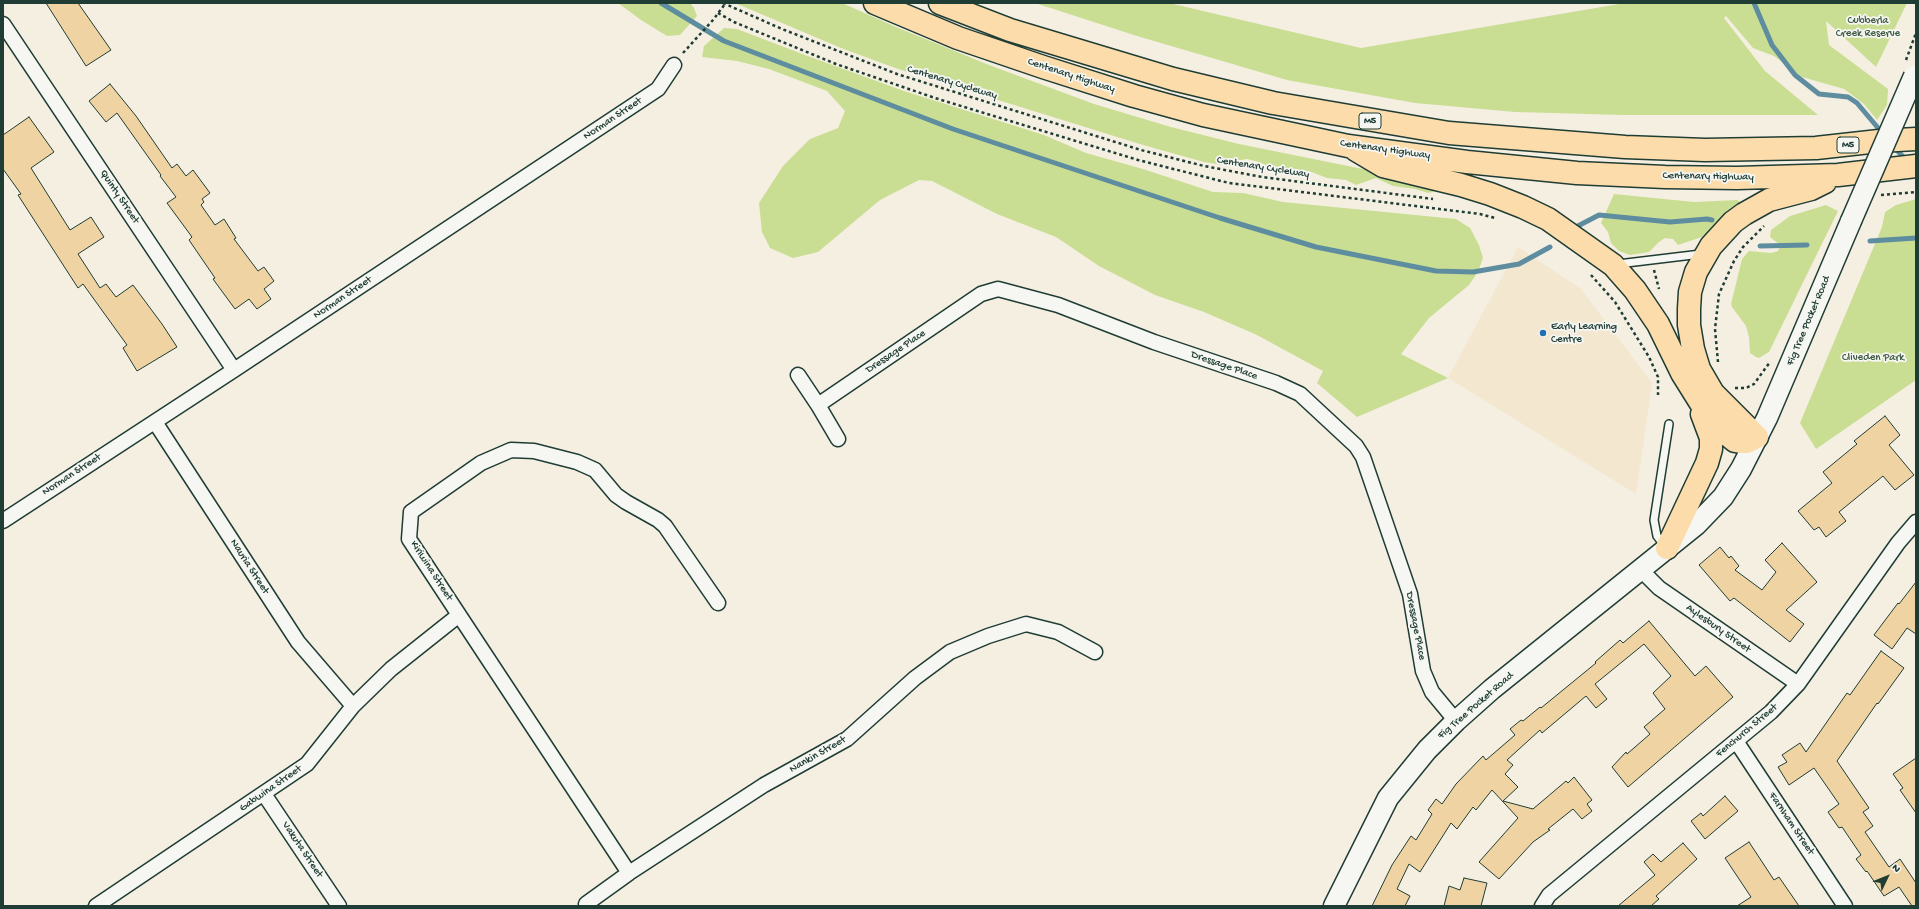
<!DOCTYPE html>
<style>
body{margin:0}
#map{position:relative;width:1919px;height:909px;overflow:hidden;background:#f5efe2;font-family:"Gochi Hand",sans-serif}
canvas{display:block}
.frame{position:absolute;inset:0;border:4px solid #1f3d34;pointer-events:none}
.north{position:absolute;left:1867px;top:857px;width:40px;height:40px;-webkit-text-stroke:3px #f6f6f2;paint-order:stroke;rotate:47deg;font-size:11px;font-weight:700;line-height:16px;text-align:center;color:#1f3d34}
.north::after{content:'';display:block;margin:auto;width:14px;height:18px;background:#1f3d34;clip-path:polygon(50% 0,100% 100%,50% 72%,0 100%)}
</style>
<div id="map">
<canvas width="1919" height="909"></canvas>
<div class="frame"></div>
<div class="north">N</div>
</div>
<script>
const g = document.querySelector('canvas').getContext('2d');
g.lineJoin = 'round';
function paint(path, color) { g.fillStyle = color; g.fill(path, 'evenodd'); }
const shape = rows => new Path2D(rows.map(r => 'M' + r).join(''));
function strokePath(path, color, width, dash) { g.strokeStyle = color; g.lineWidth = width; g.lineCap = dash ? 'butt' : 'round'; g.setLineDash(dash || []); g.stroke(path); }
function write(font, color, halo, rows, align = 'center') {
  g.font = font + ' "Gochi Hand",sans-serif'; g.lineWidth = 3.5; g.setLineDash([]); g.textBaseline = 'middle'; g.strokeStyle = halo; g.fillStyle = color; for (const [text, x, y, turn = 0] of rows) {
    g.save(); g.translate(x, y); g.rotate((+turn || 0) * Math.PI / 180); g.textAlign = isNaN(turn) ? turn : align; if (halo) g.strokeText(text, 0, 0); g.fillText(text, 0, 0); g.restore();
  }
}
paint(shape([
 [1518,247,1581,289,1652,383,1636,494,1448,378]
]), '#f3e7cf');
paint(shape([
 [618,3,690,3,694,8,697,16,680,35,667,36,641,20],
 [735,3,842,3,896,27,989,65,1094,104,1171,127,1239,144,1432,183,1435,189,1433,192,1428,193,1415,189,1393,186,1376,178,1356,185,1346,180,1327,178,1309,171,1290,174,1276,168,1269,167,1259,162,1247,159,1235,161,1223,165,1204,162,1143,145,898,69,841,48],
 [1035,3,1169,3,1361,48,1625,3,1907,3,1876,67,1826,21,1829,45,1888,89,1887,105,1877,120,1864,104,1844,89,1802,77,1774,56,1753,48,1726,16,1724,18,1765,71,1818,115,1624,115,1515,112,1415,103,1287,80,1137,36],
 [724,28,737,29,805,55,904,91,1044,135,1086,153,1143,169,1213,192,1243,193,1283,202,1456,219,1470,228,1479,245,1483,258,1478,272,1469,285,1429,318,1401,354,1448,378,1357,417,1317,383,1323,371,1257,335,1204,312,1155,295,1099,266,1056,237,997,214,932,181,919,180,880,200,818,252,793,258,770,248,762,232,759,203,783,166,810,139,838,128,845,111,827,91,769,69,737,61,702,57,704,46],
 [1614,194,1694,202,1737,200,1741,203,1721,219,1706,235,1699,238,1678,245,1673,239,1665,238,1659,242,1649,252,1630,255,1619,251,1611,243,1608,232,1601,223],
 [1916,199,1916,380,1816,449,1800,423,1882,227,1885,212,1896,205],
 [1826,205,1838,211,1769,352,1759,358,1756,357,1750,353,1749,337,1746,326,1732,307,1731,304,1742,259,1749,251,1771,253,1778,251,1780,247,1779,244,1770,237,1771,230,1790,216]
]), '#c9de93');
strokePath(shape([
 [661,3,724,41,953,129,1220,218,1316,247,1436,271,1473,272,1519,264,1550,247],
 [1754,3,1772,45,1795,75,1819,94,1848,97,1857,103,1884,135],
 [1894,147,1906,160],
 [1574,228,1599,215,1670,222,1707,219,1712,220],
 [1870,241,1916,238],
 [1760,246,1807,245]
]), '#5e8da0', 5);
const building = shape([
 [46,3,78,3,111,50,86,66,46,3],
 [110,84,136,116,172,168,177,164,186,176,193,170,210,193,202,199,204,202,201,205,215,225,224,219,236,238,234,239,258,271,264,267,274,281,264,289,271,299,257,309,249,299,235,309,213,279,215,278,189,240,192,237,167,203,176,197,160,176,161,175,117,113,106,122,89,101,110,84],
 [29,117,54,152,31,168,70,230,91,217,104,237,78,254,100,288,106,284,116,297,133,285,162,324,177,347,137,371,123,348,127,345,83,284,78,288,18,195,21,194,3,169,3,135,29,117],
 [1885,416,1900,435,1889,445,1914,475,1895,490,1883,476,1839,512,1846,521,1826,537,1819,527,1814,530,1798,511,1832,483,1823,472,1857,444,1854,441,1885,416],
 [1782,543,1817,582,1786,610,1804,624,1790,642,1734,598,1730,601,1699,565,1720,547,1729,558,1731,556,1739,566,1735,570,1762,590,1776,572,1765,560,1782,543],
 [1916,582,1916,634,1907,628,1892,649,1874,635,1898,603,1899,604,1916,582],
 [1649,621,1695,676,1706,666,1733,697,1628,787,1612,767,1626,752,1627,754,1650,734,1644,727,1665,709,1653,693,1671,676,1644,644,1595,684,1607,699,1596,708,1586,696,1542,733,1540,730,1507,760,1513,765,1505,774,1518,787,1503,801,1533,809,1566,781,1568,783,1574,777,1592,800,1587,804,1592,811,1582,819,1573,809,1548,829,1550,830,1533,842,1499,879,1479,862,1518,818,1492,790,1476,810,1473,807,1457,829,1451,823,1420,872,1409,864,1397,889,1410,896,1405,906,1372,906,1392,865,1411,836,1416,840,1432,814,1428,810,1436,799,1442,804,1456,784,1483,756,1486,760,1515,735,1510,729,1521,720,1523,721,1540,707,1541,708,1596,663,1595,662,1620,640,1623,643,1649,621],
 [1881,651,1904,668,1878,704,1877,703,1837,761,1869,808,1863,812,1873,826,1865,832,1889,867,1900,859,1916,883,1916,906,1912,906,1899,887,1884,896,1867,871,1866,872,1856,859,1861,855,1842,827,1839,828,1828,812,1839,804,1814,768,1789,785,1778,767,1787,762,1782,755,1800,743,1806,752,1847,693,1850,695,1881,651],
 [1916,758,1916,813,1900,790,1903,788,1893,774,1916,758],
 [1725,796,1738,811,1705,839,1691,821,1701,813,1703,816,1725,796],
 [1749,842,1774,880,1779,877,1799,906,1737,906,1751,897,1725,858,1749,842],
 [1683,843,1697,859,1656,896,1659,899,1651,906,1618,906,1655,875,1644,862,1653,854,1661,862,1683,843],
 [1464,878,1487,883,1481,906,1444,906,1449,886,1460,890,1464,878]
]);
paint(building, '#efd3a3');
strokePath(building, '#1f3d34', 1);
const lane = shape([
 [1618,264,1701,254],
 [1664,545,1657,536,1654,520,1669,424]
]);
const street = shape([
 [3,24,234,370],
 [798,375,818,405],
 [155,422,298,642,353,706],
 [838,439,818,405,981,294,998,289,1058,305,1154,342,1276,383,1300,394,1356,446,1363,457,1410,594,1423,671,1432,692,1456,721],
 [3,521,234,370,658,89,674,65],
 [1641,570,1659,588,1798,684],
 [1736,741,1845,906],
 [264,794,339,906],
 [629,873,409,539,411,512,481,463,511,450,534,451,577,462,595,470,616,495,626,502,658,520,665,526,718,603],
 [586,904,629,873,764,785,847,739,915,678,950,652,988,636,1026,624,1058,632,1095,652],
 [96,906,307,764,353,706,391,669,459,615],
 [1542,906,1549,895,1771,712,1798,684,1898,543,1916,522]
]);
const secondary = shape([
 [1334,906,1388,798,1427,750,1456,721,1492,689,1696,525,1723,497,1741,469,1767,418,1851,221]
]);
const highway = shape([
 [875,3,958,38,1043,67,1134,96,1203,115,1348,146,1467,162,1577,173,1665,177,1737,178,1838,175,1916,166],
 [940,3,1010,30,1173,79,1273,103,1449,133,1625,147,1705,150,1816,148,1879,141,1916,139],
 [1356,150,1383,166,1461,185,1490,194,1523,207,1548,219,1613,265,1635,290,1658,324,1682,373,1707,413,1724,432,1735,441,1741,442,1747,442,1757,437,1713,393,1699,369,1693,349,1689,325,1689,309,1690,292,1696,272,1711,246,1733,222,1744,214,1769,200,1811,189,1825,182],
 [1667,548,1707,463,1711,449,1711,438,1702,414]
]);
strokePath(lane, '#1f3d34', 10);
strokePath(street, '#1f3d34', 17);
strokePath(secondary, '#1f3d34', 23);
strokePath(highway, '#1f3d34', 25);
strokePath(shape([
 [723,3,782,29,897,74,1141,150,1204,166,1262,177,1433,199],
 [718,13,734,22,836,64,935,98,1138,160,1229,183,1480,214,1495,218],
 [683,53,713,20,725,4],
 [1906,60,1916,33],
 [1881,195,1916,192],
 [1654,270,1659,289],
 [1591,275,1615,302,1649,357,1658,377,1658,395],
 [1718,362,1715,329,1719,294,1734,261,1743,247,1764,226],
 [1735,388,1746,388,1754,384,1770,362]
]), '#1f3d34', 2.5, [3, 3]);
strokePath(lane, '#f6f6f2', 7);
strokePath(street, '#f6f6f2', 14);
strokePath(secondary, '#f6f6f2', 20);
strokePath(highway, '#fddcac', 22);
const secondaryBridge = shape([
 [1851,221,1914,76]
]);
strokePath(secondaryBridge, '#1f3d34', 23, []);
strokePath(secondaryBridge, '#f6f6f2', 20);
for (const [x, y, r, color] of [
 [1543,333,4,"#1f6fb2"]
]) { const dot = new Path2D(); dot.arc(x, y, r, 0, 2 * Math.PI); g.fillStyle = color; g.fill(dot); strokePath(dot, '#f6f6f2', 1.5); }
for (const [x, y, w] of [
 [1370,121,22],
 [1848,145,22]
]) { const box = new Path2D(); box.roundRect(x - w / 2, y - 8, w, 16, 3); g.fillStyle = '#f6f6f2'; g.fill(box); strokePath(box, '#1f3d34', 1); }
write('bold 10px', '#1f3d34', null, [
 ["M5",1370,121],
 ["M5",1848,145]
]);
write('11px', '#415d47', '#f6f6f2', [
 ["Cubberla",1868,21],
 ["Creek Reserve",1868,34],
 ["Cliveden Park",1873,358]
]);
write('11px', '#1f3d34', '#f6f6f2', [
 ["Centenary Highway",1071,76,18],
 ["Centenary Cycleway",952,83,17],
 ["Norman Street",613,119,-34],
 ["Centenary Highway",1385,150,8],
 ["Centenary Cycleway",1263,168,9],
 ["Centenary Highway",1708,177,1],
 ["Quinty Street",119,197,56],
 ["Norman Street",343,298,-34],
 ["Fig Tree Pocket Road",1809,321,-67],
 ["Dressage Place",896,352,-34],
 ["Dressage Place",1224,366,19],
 ["Norman Street",72,475,-33],
 ["Nauria Street",249,567,57],
 ["Kiriwina Street",431,571,57],
 ["Dressage Place",1415,626,79],
 ["Aylesbury Street",1718,629,35],
 ["Fig Tree Pocket Road",1476,706,-41],
 ["Fenchurch Street",1747,731,-40],
 ["Nankin Street",818,755,-30],
 ["Gabwina Street",271,789,-35],
 ["Farnham Street",1791,824,56],
 ["Vakuta Street",302,850,56]
]);
write('11px', '#1f3d34', '#f6f6f2', [
 ["Early Learning",1551,327],
 ["Centre",1551,340]
], 'left');
</script>
